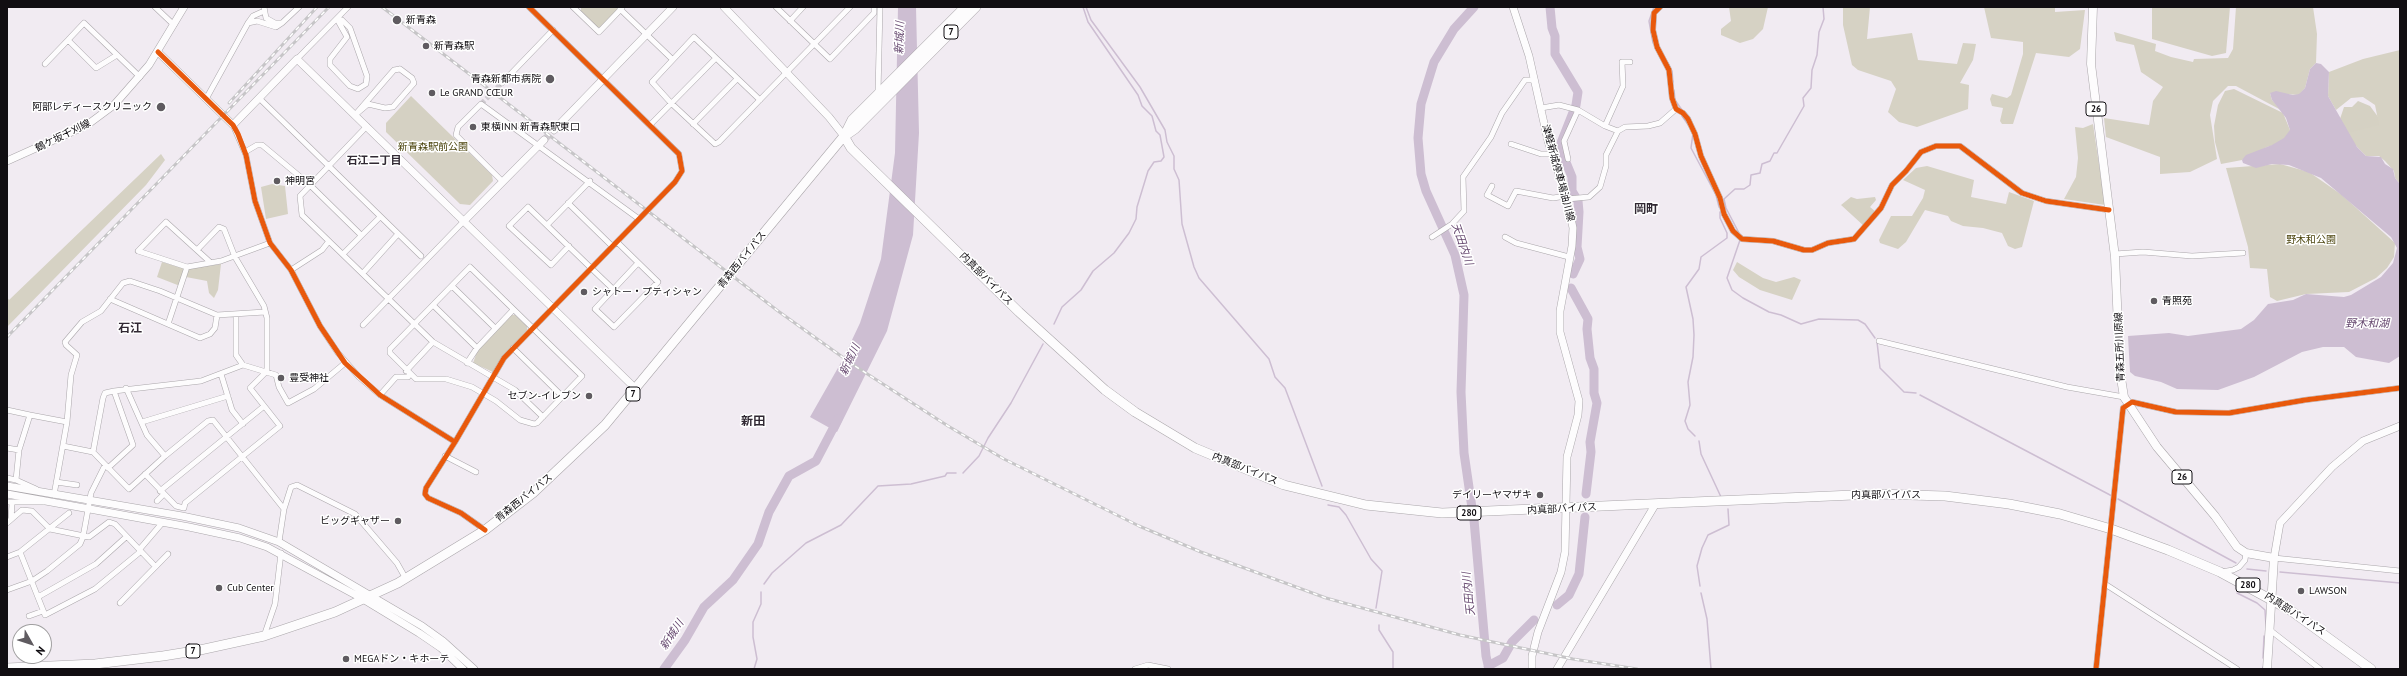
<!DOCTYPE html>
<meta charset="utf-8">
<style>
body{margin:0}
#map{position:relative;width:2407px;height:676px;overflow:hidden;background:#f1ebf2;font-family:"PT Sans",sans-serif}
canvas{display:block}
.frame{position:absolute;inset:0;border:8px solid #110e12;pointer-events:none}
.north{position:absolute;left:12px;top:624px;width:40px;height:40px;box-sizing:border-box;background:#fff;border:1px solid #a09fa0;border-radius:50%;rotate:129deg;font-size:11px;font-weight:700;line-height:16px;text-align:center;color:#110e12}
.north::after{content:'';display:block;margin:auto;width:14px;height:18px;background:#5f5b60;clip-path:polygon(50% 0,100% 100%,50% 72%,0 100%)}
</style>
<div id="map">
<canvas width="2407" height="676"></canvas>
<div class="frame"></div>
<div class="north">N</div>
</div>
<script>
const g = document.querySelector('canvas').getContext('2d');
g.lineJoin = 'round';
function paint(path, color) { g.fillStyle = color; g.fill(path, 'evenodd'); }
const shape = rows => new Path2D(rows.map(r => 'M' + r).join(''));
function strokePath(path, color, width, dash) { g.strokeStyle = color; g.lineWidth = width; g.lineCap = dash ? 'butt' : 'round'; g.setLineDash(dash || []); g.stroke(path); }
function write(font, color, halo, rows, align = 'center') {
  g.font = font + ' "PT Sans","Noto Sans JP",sans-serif'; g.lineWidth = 3; g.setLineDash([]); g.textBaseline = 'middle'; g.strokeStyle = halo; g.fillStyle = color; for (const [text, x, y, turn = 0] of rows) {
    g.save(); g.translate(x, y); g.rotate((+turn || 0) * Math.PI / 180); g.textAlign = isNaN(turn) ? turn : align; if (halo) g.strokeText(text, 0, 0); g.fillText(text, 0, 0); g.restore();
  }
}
paint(shape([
 [581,7,620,7,601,27,597,27,581,12],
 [2152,7,2230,7,2226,53,2212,56,2152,39],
 [2234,89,2283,113,2290,130,2289,141,2267,147,2242,160,2221,164,2215,142,2214,126,2218,105,2225,91],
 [411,96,492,175,493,181,470,205,460,204,386,132,386,123],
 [2358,101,2370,106,2399,145,2353,145,2339,122,2344,107,2352,107],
 [2280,164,2309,172,2342,195,2395,243,2394,257,2387,268,2376,278,2349,292,2306,294,2277,301,2270,297,2267,269,2250,268,2248,247,2226,168],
 [1851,197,1857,199,1875,197,1876,200,1870,207,1876,212,1864,226,1841,205],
 [162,262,185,269,180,286,157,277],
 [221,264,218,290,214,298,209,293,207,281,186,277,188,269],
 [511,315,515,315,527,326,527,330,503,356,493,372,473,363,478,349]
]), '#d5d1c3');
paint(shape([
 [1729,7,1768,7,1763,29,1753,39,1740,43,1721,35,1721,29,1731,21],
 [1843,7,1870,7,1867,39,1912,33,1918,60,1957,64,1963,43,1976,44,1973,60,1960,83,1969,85,1968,109,1917,127,1899,122,1888,112,1896,89,1891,81,1858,70,1852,65,1843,25],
 [1984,7,2055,7,2055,12,2085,10,2080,49,2069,57,2036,53,2013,124,2002,124,2000,121,2003,108,1992,106,1990,99,1992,94,2007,98,2011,95,2023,54,2023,42,1991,38],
 [2236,7,2313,7,2317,34,2316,63,2310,69,2305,88,2299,95,2270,93,2272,100,2281,110,2236,86,2228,86,2213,101,2210,115,2217,159,2190,172,2160,174,2160,157,2106,137,2104,118,2149,125,2153,101,2163,87,2141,72,2134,45,2116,41,2114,32,2156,44,2155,51,2171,57,2193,62,2194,59,2228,58,2233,49],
 [2400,50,2400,184,2395,178,2394,171,2385,161,2379,156,2366,156,2357,147,2348,133,2379,125,2375,105,2363,97,2351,98,2336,110,2328,96,2329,72,2363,59],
 [2093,124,2105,205,2064,199,2076,177,2078,158,2075,127,2083,128],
 [161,154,165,160,146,185,7,327,7,297,9,300],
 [1927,166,1974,180,1971,197,2006,204,2009,192,2034,201,2022,247,2015,249,2008,246,2002,233,1983,228,1963,226,1951,221,1948,216,1925,210,1906,242,1898,249,1880,243,1879,240,1891,216,1912,216,1923,198,1925,190,1903,180,1916,168],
 [272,184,285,186,288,214,266,219,261,187],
 [1737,262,1763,278,1776,282,1794,277,1801,280,1792,300,1760,290,1739,277,1733,270]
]), '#d6d2c4');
paint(shape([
 [898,7,916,7,919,133,913,235,887,331,837,432,810,417,843,359,860,323,881,259,895,153],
 [2316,63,2321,64,2329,72,2328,96,2357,147,2366,156,2381,157,2385,164,2393,169,2395,178,2400,184,2400,356,2389,363,2356,357,2344,347,2323,347,2302,352,2254,377,2218,390,2177,389,2161,382,2135,376,2130,372,2128,336,2169,333,2188,336,2241,329,2254,320,2268,304,2293,300,2306,294,2344,297,2351,295,2381,277,2393,263,2397,248,2391,237,2321,178,2289,165,2272,164,2256,168,2243,163,2242,160,2246,155,2272,145,2284,138,2290,130,2286,118,2272,100,2270,93,2276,91,2293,95,2299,94,2305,88,2310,69]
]), '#cdbed2');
strokePath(shape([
 [1086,7,1091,20,1140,87,1165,130,1167,142,1174,156,1174,169,1179,180,1182,224,1194,267,1199,278,1269,359,1275,377,1285,388,1322,486],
 [1653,43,1649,21,1654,7],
 [1668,63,1672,71,1673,82],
 [1674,90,1675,100,1682,110],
 [1682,116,1689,126],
 [1693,133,1691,148,1716,195,1719,207],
 [1739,233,1726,208,1724,199,1735,189,1744,189,1750,185,1751,175,1760,173,1762,164,1770,161,1774,153,1777,153,1804,106,1803,98,1811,88,1812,70,1817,55,1819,32,1824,19,1823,7],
 [1740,240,1727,278,1732,290,1743,298,1769,312,1781,315,1801,324,1819,319,1858,320,1865,324,1875,338],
 [1054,324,1062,307,1081,290,1093,271,1114,253,1129,233,1136,219,1137,207,1148,171,1154,162,1161,161,1164,157,1160,135,1156,131,1152,116,1142,106,1138,95,1088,22,1083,7],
 [1877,342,1880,368,1904,392,1916,393],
 [1920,395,2112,496],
 [1695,436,1688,429,1685,421,1690,405,1688,382,1693,357,1694,335,1693,319,1686,287,1699,269,1701,257,1727,238,1727,233,1720,218,1720,212],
 [1699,441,1701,454,1721,497],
 [963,473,979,456,988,438,1011,403,1043,344],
 [2118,499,2236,563],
 [1328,505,1339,507,1346,515,1371,559,1382,571,1376,608],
 [2247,569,2266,571],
 [2280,572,2400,583],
 [764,584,772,573,806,543,841,525,878,486,911,484,945,476,947,473,956,473],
 [1700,586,1697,566,1702,548,1708,535,1729,525,1728,509],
 [1701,593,1707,619,1711,669],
 [2237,593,2257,603,2265,610,2266,626],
 [1379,625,1379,630,1393,652,1393,669],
 [2263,658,2264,636],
 [754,669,757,659,753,637,753,622,761,604,761,592],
 [2263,669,2263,667]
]), '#cdbed2', 1.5);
strokePath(shape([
 [1550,7,1552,28,1555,36,1555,54,1578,92,1576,105,1561,143,1561,150,1572,177,1572,191,1578,201,1579,212,1577,247,1580,259,1573,274],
 [1571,288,1588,319,1587,329,1590,358,1594,369,1594,393,1597,403,1590,442,1591,452,1586,494],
 [1472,508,1464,453,1461,392,1464,295,1455,255,1426,191,1421,174,1418,138,1421,104,1434,62,1454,29,1474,7],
 [1474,520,1486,656,1489,669],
 [1557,605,1569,595,1579,574,1585,517],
 [1488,666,1503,658,1512,642,1534,620],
 [664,669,685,640,704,607,733,580,758,544,769,512,789,476,816,461,838,419]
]), '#cdbed2', 9);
strokePath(shape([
 [481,104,502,83]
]), '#cfcad0', 5, [5, 2.5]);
strokePath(shape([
 [544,140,554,130]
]), '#cfcad0', 7, [7, 3.5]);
const street = shape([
 [155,7,174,25],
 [264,7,266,18,275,23,282,23,299,7],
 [573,7,599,32,622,8],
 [776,7,830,59,874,13,874,7],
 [1660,7,1654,13,1653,30,1657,47,1669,70,1672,98,1676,109,1683,113,1688,119,1695,134,1701,156,1720,198,1724,214,1733,231,1742,239,1773,241,1804,250,1812,250,1828,243,1854,239,1881,208,1892,185,1906,171,1921,152,1936,146,1960,146,2022,193,2046,201,2109,210],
 [620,9,672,59],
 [337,19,342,20,350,28,367,76,366,84,358,89,350,86,330,65,330,59,347,37,337,19],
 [790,21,803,7],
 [248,23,257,21,276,27,282,23],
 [117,55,96,68,68,40,84,23,140,77],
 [297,59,348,7],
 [45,64,68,40],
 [400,69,412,78,414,83,393,107,385,108,368,104,355,115,387,78,394,70,400,69],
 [502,83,553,30],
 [878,93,880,7],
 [259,98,421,256],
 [206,99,248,23,253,16,264,11],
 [760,100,694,37,652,82,671,103,715,144,719,142,850,7],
 [1541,108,1559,105,1578,110],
 [693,124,737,79],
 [233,125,246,155,255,201,270,243,291,270,320,326,338,353,359,377,380,395,455,442,426,488,425,494,428,498,461,513,485,530],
 [650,125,716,58],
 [367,126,300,196,302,215,433,342,515,390,543,417],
 [1605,126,1623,86,1622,62,1630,62],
 [1511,144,1541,154,1552,154],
 [245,152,257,145,262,145,310,185,361,235],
 [1568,159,1564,141,1578,110,1605,126,1618,131],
 [503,182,456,135,458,127,481,104,639,219],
 [1492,186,1487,195,1508,206,1516,191,1553,198,1566,196],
 [1567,199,1589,197,1600,187,1606,166,1606,155,1618,131,1625,127,1648,126,1660,123,1676,109],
 [568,203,612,246],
 [547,225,590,181],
 [1432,237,1452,224,1464,211,1463,177,1491,137,1502,113,1525,80,1535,80],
 [1505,237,1516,243,1569,257],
 [617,242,658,282,614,327,595,309,638,263],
 [569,246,551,265,509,226,528,207,591,268,613,289],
 [343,254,380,217],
 [2115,254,2143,252,2192,256,2243,253],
 [210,262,166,222,138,251,187,267,221,261,270,243],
 [470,267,582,376,537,423,534,424,520,420,496,401,472,387,446,379,416,379,390,353,390,349,470,267],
 [291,270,322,250,329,241],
 [363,273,398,234],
 [452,286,495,328],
 [110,299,200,338,210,334,215,328,217,315],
 [433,305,477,348],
 [236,315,236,355,243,365],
 [168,324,187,267],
 [363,325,464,221],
 [1879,341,2067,387,2124,397],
 [513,348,562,396],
 [467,363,477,348,513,310],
 [406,371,433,342],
 [221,374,232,410,243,424],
 [126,388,147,435,165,456],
 [380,395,396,377,408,377,410,374],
 [7,410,30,415],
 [142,422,228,396],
 [455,442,504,358,675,182,682,171,679,154,529,7],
 [63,446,93,452,129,489,165,456,208,421,213,420,284,509,279,542],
 [7,448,19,450],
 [93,452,103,398,105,393,114,391],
 [445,456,476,472],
 [108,468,133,445,114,391,201,381,243,365,276,375,279,387,288,403,314,389,345,363],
 [145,474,176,506,184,508,185,503,280,426,250,388,267,371,267,318,264,306,235,257,224,229,219,227,197,250],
 [7,478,16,480,36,489],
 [16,480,19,450,30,415,67,422],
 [56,482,77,485],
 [160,491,263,407],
 [54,495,67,422,71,375,77,355,66,345,65,342,82,322,101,311,123,283,130,281,160,291,217,315,265,312],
 [157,501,163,495],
 [7,502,43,502],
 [284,509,291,487,297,485,355,514,397,563,406,579],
 [11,519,12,503],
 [7,523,22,510,32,511,50,529,89,537,109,522,115,524,155,566],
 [139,550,163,522],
 [20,552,45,615,95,589,140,552],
 [7,557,20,552,69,513],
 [2274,558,2400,571],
 [2221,572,2233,570,2239,567,2245,560,2246,553],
 [2105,584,2237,669],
 [7,590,32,581,47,571,80,544,83,537,91,493,105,465],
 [38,597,96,564,126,537],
 [120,603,168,554],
 [29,616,43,611],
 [2270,630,2320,669],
 [264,636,275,604,281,553],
 [1135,669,1148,665,1168,669],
 [2096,669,2123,408,2132,402,2176,412,2229,413,2305,400,2400,388]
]);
const secondary = shape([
 [724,7,829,117,844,136],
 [1513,7,1529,56,1548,141,1567,199,1573,228,1572,246,1560,311,1560,332,1579,401,1578,415,1567,457,1565,552,1561,572,1538,632,1532,656,1532,669],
 [158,52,233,125,297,59,636,389],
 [554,130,673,7],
 [7,161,87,125,114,105,149,65,184,7],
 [464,221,544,140],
 [7,486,182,516,239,528,279,542,422,626,443,641,474,669],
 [7,494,189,527,240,538,267,547,363,599,419,633,441,648,463,669],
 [2274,558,2280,523,2332,467,2363,441,2400,426],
 [1557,669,1655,505]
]);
const primary = shape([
 [2093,7,2091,64,2115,257,2120,372,2124,397,2157,447,2215,516,2237,547,2246,553,2274,558,2267,669]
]);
const highway = shape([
 [844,136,851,148,1019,312,1105,390,1135,412,1195,448,1284,485,1366,505,1442,513,1876,494,1945,496,2009,504,2060,514,2111,529,2168,550,2220,572,2290,610,2371,669],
 [845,136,855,129,976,7],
 [7,668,95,664,163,656,200,650,264,636,335,612,398,583,485,530,533,493,605,425,844,136,852,120,965,7]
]);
strokePath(street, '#aaa6aa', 6);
strokePath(secondary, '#aaa6aa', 8);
strokePath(primary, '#aaa6aa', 9);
strokePath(highway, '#aaa6aa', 10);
strokePath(street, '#fdfcfd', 5);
strokePath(secondary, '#fdfcfd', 7);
strokePath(primary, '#fdfcfd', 8);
strokePath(highway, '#fdfcfd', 9);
const rail = shape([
 [382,7,778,311,855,366,948,426,1004,459,1139,526,1201,552,1326,598,1460,635,1573,659,1637,669],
 [229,103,317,7],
 [7,337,329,7]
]);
strokePath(rail, '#c6c5c7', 3);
strokePath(rail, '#fff', 1.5, [4.5]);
strokePath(shape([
 [1660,7,1654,13,1653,30,1657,47,1669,70,1672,98,1676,109,1683,113,1688,119,1695,134,1701,156,1720,198,1724,214,1733,231,1742,239,1773,241,1804,250,1812,250,1828,243,1854,239,1881,208,1892,185,1906,171,1921,152,1936,146,1960,146,2022,193,2046,201,2109,210],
 [158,52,233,125,238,134,246,155,255,201,270,243,291,270,320,326,345,363,380,395,455,442,426,488,425,494,428,498,461,513,485,530],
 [455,442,504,358,675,182,682,171,679,154,529,7],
 [2096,669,2123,408,2132,402,2176,412,2229,413,2305,400,2400,388]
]), '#e8590c', 5);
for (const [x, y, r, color] of [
 [397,20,5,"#5f5b60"],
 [426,46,4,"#5f5b60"],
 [550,79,5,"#5f5b60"],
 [432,93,4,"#5f5b60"],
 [161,107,5,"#5f5b60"],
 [473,127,4,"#5f5b60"],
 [277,181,4,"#5f5b60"],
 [584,292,4,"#5f5b60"],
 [2154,301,4,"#5f5b60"],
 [281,378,4,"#5f5b60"],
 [589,396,4,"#5f5b60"],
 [1540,495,4,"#5f5b60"],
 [398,521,4,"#5f5b60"],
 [219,588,4,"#5f5b60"],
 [2301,591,4,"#5f5b60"],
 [346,659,4,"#5f5b60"]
]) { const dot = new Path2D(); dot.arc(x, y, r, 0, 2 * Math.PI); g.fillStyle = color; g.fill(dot); strokePath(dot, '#fff', 1.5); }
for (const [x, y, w] of [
 [951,32,14],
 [2096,109,20],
 [633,394,14],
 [2182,477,20],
 [1469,513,24],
 [2248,585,24],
 [193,651,14]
]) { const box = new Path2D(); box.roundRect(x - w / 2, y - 7, w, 14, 3); g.fillStyle = '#fff'; g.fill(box); strokePath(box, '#110e12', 1); }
write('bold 9px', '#110e12', null, [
 ["7",951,32],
 ["26",2096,109],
 ["7",633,394],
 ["26",2182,477],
 ["280",1469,513],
 ["280",2248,585],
 ["7",193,651]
]);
write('10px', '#110e12', '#fff', [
 ["新青森",406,20],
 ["新青森駅",434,46],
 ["青森新都市病院",541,79,"right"],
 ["Le GRAND CŒUR",440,93],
 ["阿部レディースクリニック",152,107,"right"],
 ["東横INN 新青森駅東口",481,127],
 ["神明宮",285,181],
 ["シャトー・プティシャン",592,292],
 ["青照苑",2162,301],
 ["豊受神社",289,378],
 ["セブン-イレブン",581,396,"right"],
 ["デイリーヤマザキ",1532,495,"right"],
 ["ビッグギャザー",390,521,"right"],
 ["Cub Center",227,588],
 ["LAWSON",2309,591],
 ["MEGAドン・キホーテ",354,659]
], 'left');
write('10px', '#110e12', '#fff', [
 ["鶴ケ坂千刈線",63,136,-26],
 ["津軽新城停車場油川線",1558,173,75],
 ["青森西バイパス",742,260,-51],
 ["内真部バイパス",986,279,45],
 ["青森五所川原線",2120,347,-92],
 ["内真部バイパス",1245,469,22],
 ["内真部バイパス",1886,495],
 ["青森西バイパス",524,498,-39],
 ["内真部バイパス",1562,509,-3],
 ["内真部バイパス",2295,614,33]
]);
write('10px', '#4b440d', '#fff', [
 ["新青森駅前公園",433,147],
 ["野木和公園",2311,240]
]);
write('italic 11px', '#66486f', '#fff', [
 ["新城川",900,38,-88],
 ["天田内川",1462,244,71],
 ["野木和湖",2367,324],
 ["新城川",850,360,-65],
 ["天田内川",1469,594,-96],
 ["新城川",672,635,-57]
]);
write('bold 11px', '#312933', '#fff', [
 ["石江二丁目",374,161]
]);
write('bold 12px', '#312933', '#fff', [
 ["岡町",1646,210],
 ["石江",130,329],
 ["新田",753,422]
]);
</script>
